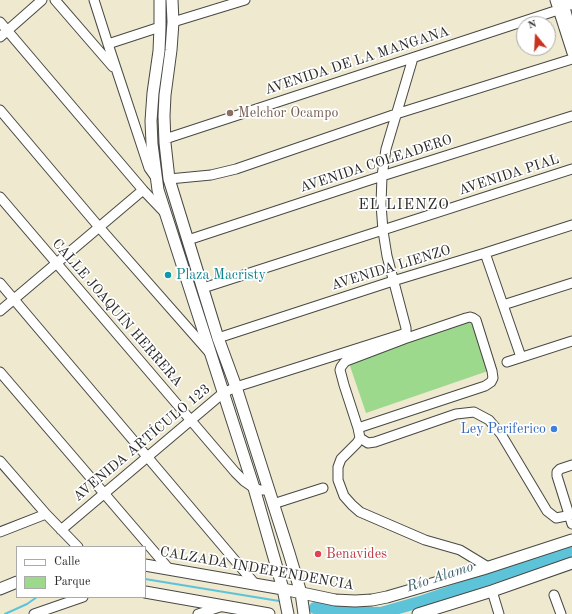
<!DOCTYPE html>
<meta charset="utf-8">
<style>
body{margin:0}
#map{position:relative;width:572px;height:614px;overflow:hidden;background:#eee9cf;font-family:"Old Standard TT",serif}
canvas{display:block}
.legend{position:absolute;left:16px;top:546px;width:130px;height:52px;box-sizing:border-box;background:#fff;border:1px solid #aaa;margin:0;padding:5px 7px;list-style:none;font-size:12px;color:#2b2b2b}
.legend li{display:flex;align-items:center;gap:8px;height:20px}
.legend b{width:20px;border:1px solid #aaa}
.north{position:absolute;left:516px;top:16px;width:40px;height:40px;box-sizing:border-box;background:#fff;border:1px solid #aaa;border-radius:50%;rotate:342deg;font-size:11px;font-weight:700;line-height:16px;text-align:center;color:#2b2b2b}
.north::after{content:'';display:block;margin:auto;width:14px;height:18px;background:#c8321e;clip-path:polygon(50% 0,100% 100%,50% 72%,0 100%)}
</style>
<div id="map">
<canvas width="572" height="614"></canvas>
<ul class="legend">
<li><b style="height:5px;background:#fff"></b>Calle</li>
<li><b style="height:11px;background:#9cd98d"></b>Parque</li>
</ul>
<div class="north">N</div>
</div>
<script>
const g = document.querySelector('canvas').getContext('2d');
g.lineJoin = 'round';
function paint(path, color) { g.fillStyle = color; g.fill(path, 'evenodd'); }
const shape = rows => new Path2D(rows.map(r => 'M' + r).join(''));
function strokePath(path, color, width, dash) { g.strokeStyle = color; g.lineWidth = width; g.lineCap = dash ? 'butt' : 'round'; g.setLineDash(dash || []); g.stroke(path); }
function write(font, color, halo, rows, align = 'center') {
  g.font = font + ' "Old Standard TT",serif'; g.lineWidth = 3.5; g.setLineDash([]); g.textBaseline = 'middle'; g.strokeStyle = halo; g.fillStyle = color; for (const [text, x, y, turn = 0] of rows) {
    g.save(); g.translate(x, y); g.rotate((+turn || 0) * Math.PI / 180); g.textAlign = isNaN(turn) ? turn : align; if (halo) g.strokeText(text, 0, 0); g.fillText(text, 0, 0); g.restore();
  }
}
paint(shape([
 [471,321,488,371,366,413,349,363]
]), '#9cd98d');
strokePath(shape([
 [145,579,279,601],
 [5,614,27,604,37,597]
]), '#5cc3d9', 2);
strokePath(shape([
 [315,608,338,612,381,613,423,601,572,551]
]), '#5cc3d9', 12);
const minor = shape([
 [55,0,113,67],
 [94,0,108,44,149,168,156,178],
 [555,0,572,53],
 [0,22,143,190,164,212],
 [173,22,245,0],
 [0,37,42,0],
 [108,44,160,27],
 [0,110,99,227,209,352],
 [165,139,558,10],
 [169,179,211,175,236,169,396,114,572,59],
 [0,197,235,472,244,481,254,488,260,490,268,490],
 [188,240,382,176,572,116],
 [485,253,521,357],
 [0,283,255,584],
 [203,288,572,169],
 [503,305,572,283],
 [0,311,143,190],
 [406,337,406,328,387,256,383,231,381,204,382,176,386,149,413,58],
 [218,338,393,281,485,253,572,225],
 [507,362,572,341],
 [0,372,169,569],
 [358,428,485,386,491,382,493,378,492,371,476,320,473,318,470,317,466,318,404,339,346,361,344,363,341,367,340,370,344,385,358,428,360,438,357,443,341,459,338,467,338,480,344,496,352,505,360,512,425,540,460,550,488,567],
 [360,438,368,443,375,442,456,414,474,412,489,420,501,434,547,511,556,518,572,515],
 [0,461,46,514,78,547],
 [572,465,560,469,557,472,557,476,572,524],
 [273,504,323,488],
 [61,530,223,393,236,387,403,334,406,332],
 [0,532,46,514],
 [492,591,499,614],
 [554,595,561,614],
 [34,614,83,597],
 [198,614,223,606]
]);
const major = shape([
 [160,0,160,27,159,51,153,93,151,121,152,144,158,190,254,488,283,589,288,614],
 [172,0,173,22,171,50,165,95,164,116,165,143,169,179,218,338,236,387,289,553,301,593,304,614],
 [562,0,572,37],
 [571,0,572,4],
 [145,565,283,589,335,600,355,601,372,600,387,597,483,569,572,540],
 [0,589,17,582],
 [145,592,269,614],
 [418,614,492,591,572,563]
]);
strokePath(minor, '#484844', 11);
strokePath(major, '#484844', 13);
strokePath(minor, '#fff', 9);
strokePath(major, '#fff', 11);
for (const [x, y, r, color] of [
 [230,113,4,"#8d6e63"],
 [168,275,4,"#0f9aa8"],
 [554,429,4,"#3f7fe0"],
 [318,554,4,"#e0444e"]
]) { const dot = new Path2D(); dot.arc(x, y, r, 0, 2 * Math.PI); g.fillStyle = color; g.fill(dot); strokePath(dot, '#fff', 1.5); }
write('14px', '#2b2b2b', '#fff', [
 ["AVENIDA DE LA MANGANA",357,61,-18],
 ["AVENIDA COLEADERO",376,164,-18],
 ["AVENIDA PIAL",509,175,-18],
 ["AVENIDA LIENZO",391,268,-17],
 ["CALLE JOAQUÍN HERRERA",117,313,49],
 ["AVENIDA ARTÍCULO 123",142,443,-40],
 ["CALZADA INDEPENDENCIA",257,569,10]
]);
write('14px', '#785e54', '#fff', [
 ["Melchor Ocampo",238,113]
], 'left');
write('14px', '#0d838f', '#fff', [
 ["Plaza Macristy",176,275]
], 'left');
write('14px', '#366cbe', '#fff', [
 ["Ley Periferico",546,429]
], 'right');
write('14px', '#be3a42', '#fff', [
 ["Benavides",326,554]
], 'left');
g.letterSpacing = '1px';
write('15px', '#2b2b2b', '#fff', [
 ["EL LIENZO",404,205]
]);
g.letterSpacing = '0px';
write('italic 15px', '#3c6068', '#fff', [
 ["Río Alamo",440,577,-18]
]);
</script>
